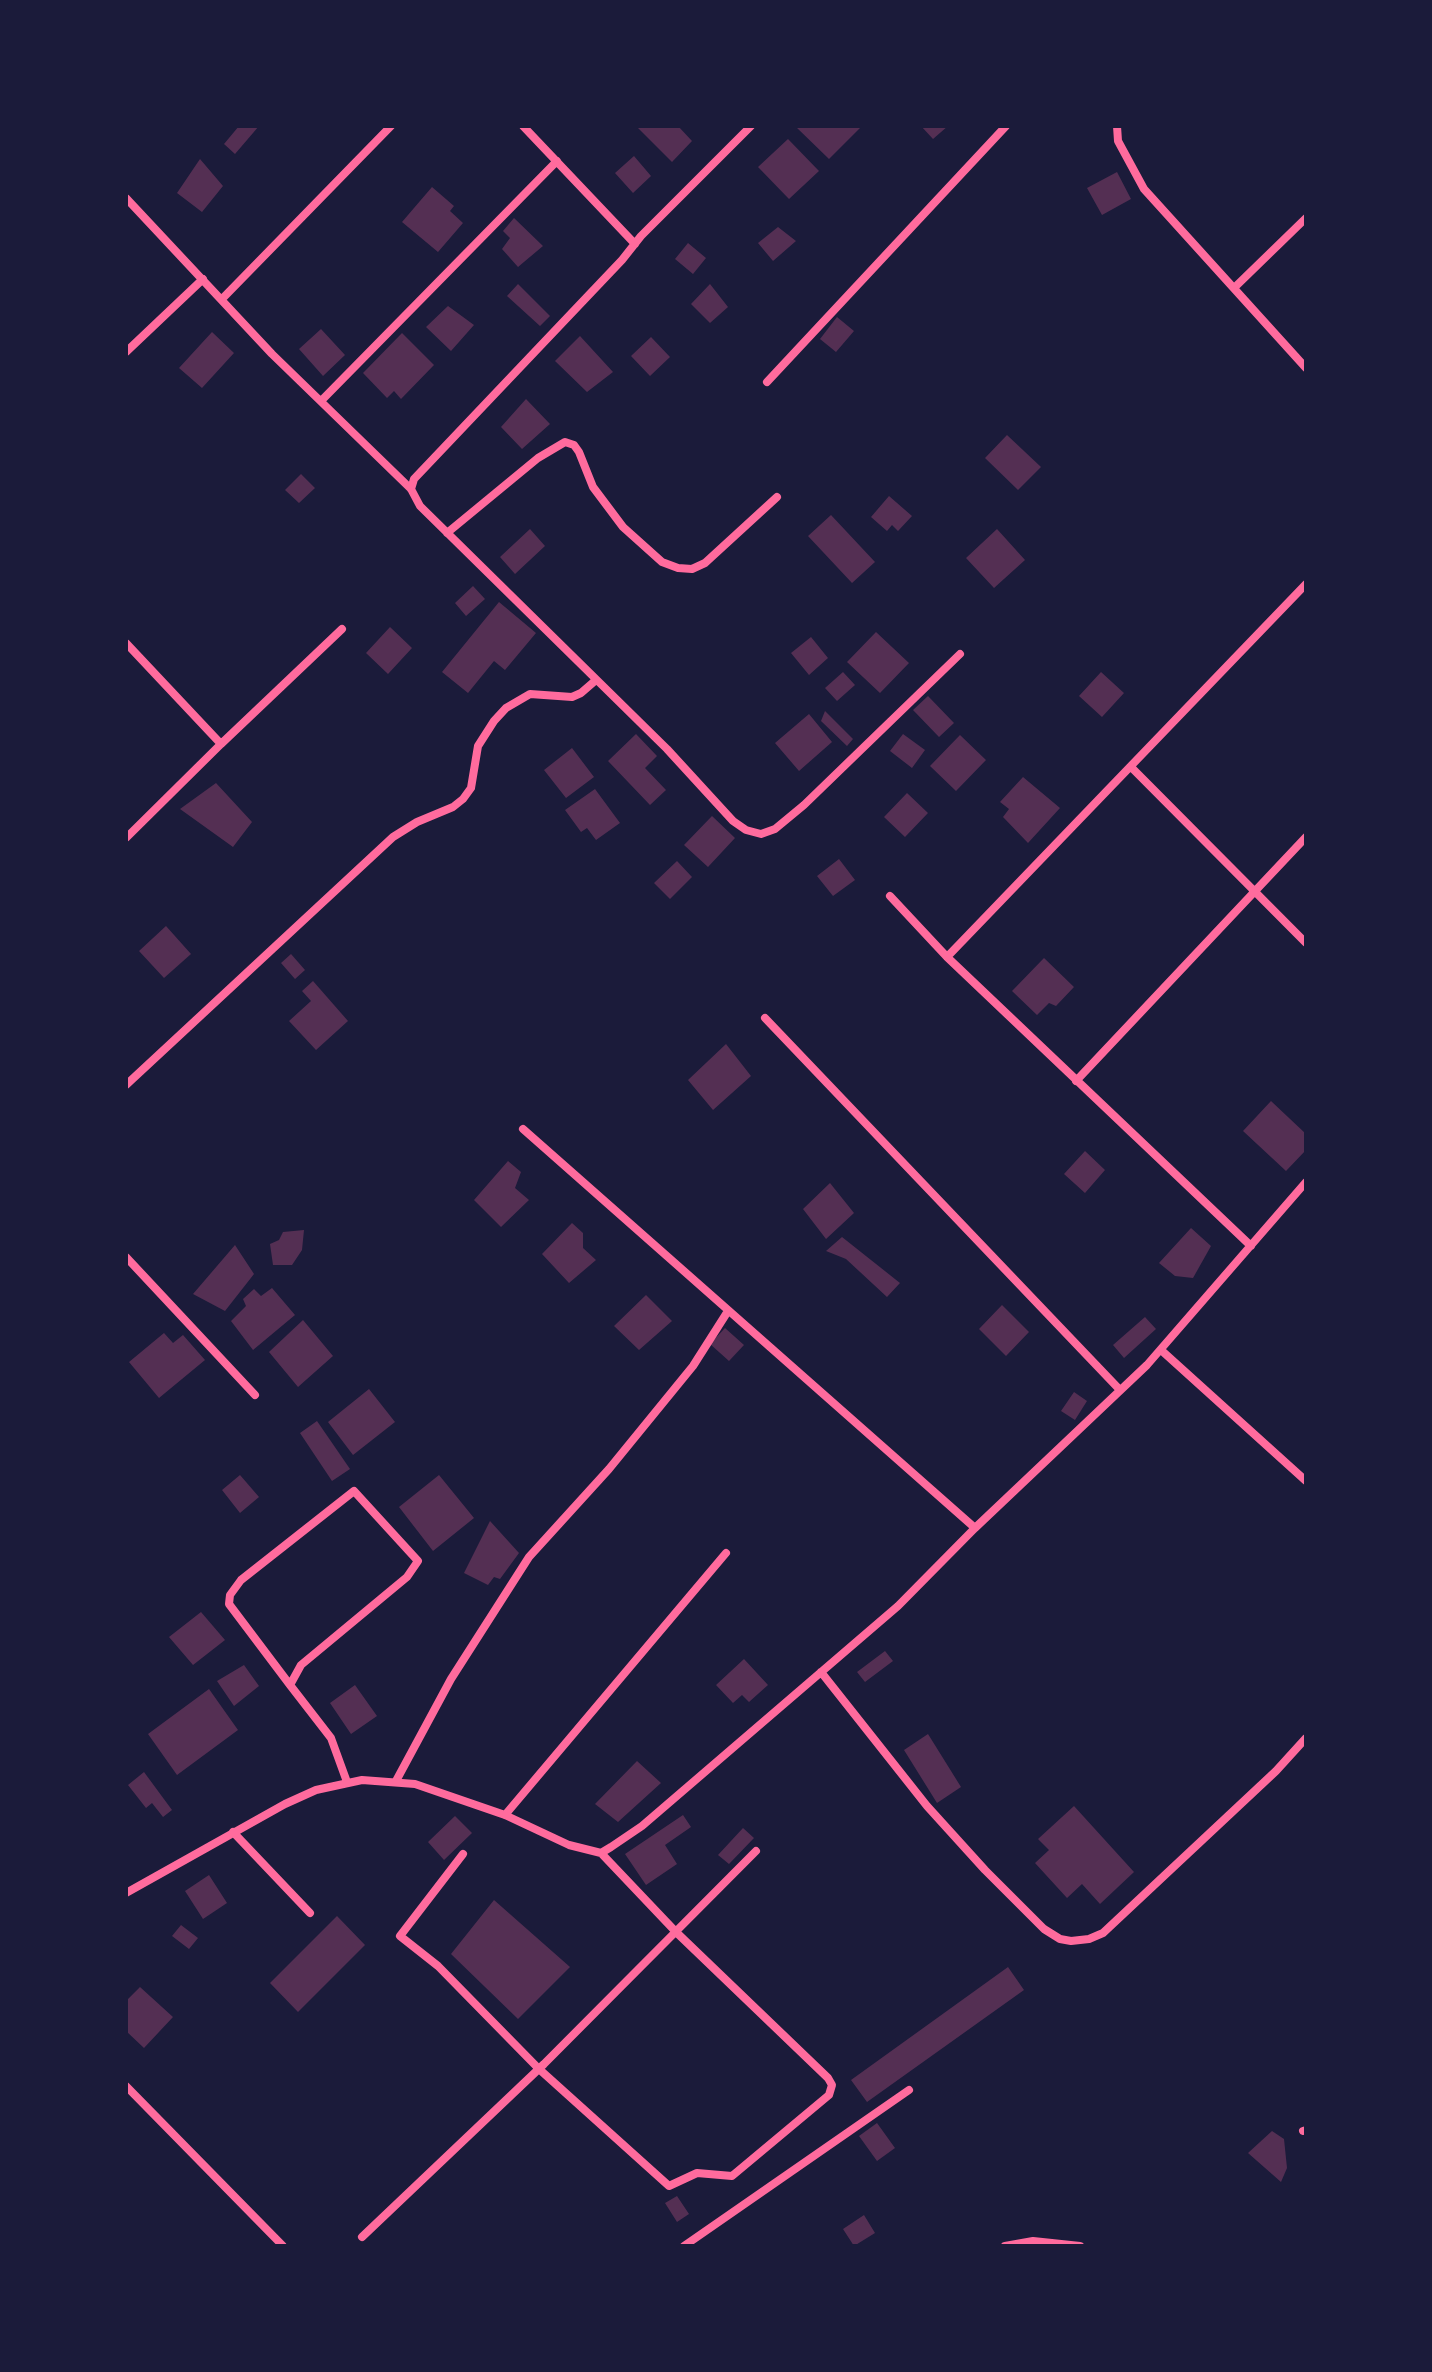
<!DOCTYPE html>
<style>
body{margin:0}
#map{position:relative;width:1432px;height:2372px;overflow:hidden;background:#1b1b3a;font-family:Bitter,serif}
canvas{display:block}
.frame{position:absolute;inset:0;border:128px solid #1b1b3a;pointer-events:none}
</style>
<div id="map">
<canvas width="1432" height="2372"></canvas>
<div class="frame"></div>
</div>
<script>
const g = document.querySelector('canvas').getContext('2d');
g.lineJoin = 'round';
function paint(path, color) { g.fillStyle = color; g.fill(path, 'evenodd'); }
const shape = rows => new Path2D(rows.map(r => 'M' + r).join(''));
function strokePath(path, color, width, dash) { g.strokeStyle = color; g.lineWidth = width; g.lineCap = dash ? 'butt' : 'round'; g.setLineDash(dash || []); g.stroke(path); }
paint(shape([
 [239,126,259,126,235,154,224,144],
 [636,126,678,126,692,141,672,162],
 [795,126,862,126,829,159],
 [921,126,948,126,933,139],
 [788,139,819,171,789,199,758,167],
 [634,156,651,176,633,193,615,173],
 [200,159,223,186,202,212,177,193],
 [1117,172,1131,199,1102,215,1087,188],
 [432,187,454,206,450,211,463,223,438,252,402,222],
 [514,218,543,246,518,267,502,249,510,238,503,231],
 [778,227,796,241,773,261,758,243],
 [688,243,706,258,693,274,675,259],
 [518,284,550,316,540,326,507,296],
 [710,284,728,307,710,323,691,304],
 [448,306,474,325,451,351,426,327],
 [837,317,854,331,836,352,820,339],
 [321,329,345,355,323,376,299,349],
 [212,332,234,353,202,388,179,368],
 [402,333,434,365,401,399,394,391,387,398,363,373],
 [580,336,613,372,587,392,555,361],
 [651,337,670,357,650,376,631,356],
 [526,399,550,424,522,449,501,427],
 [1007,435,1041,467,1018,490,985,458],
 [301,474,315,488,299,503,285,490],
 [889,496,912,516,898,531,892,525,887,531,871,517],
 [831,515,875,562,852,583,808,536],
 [530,529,545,546,515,574,500,557],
 [997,529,1025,560,994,588,966,558],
 [473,586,485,599,466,616,455,603],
 [499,602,536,633,505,670,494,661,468,693,442,672],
 [390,627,412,648,388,674,366,653],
 [876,632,909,663,880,693,847,662],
 [811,637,828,658,809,675,791,653],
 [843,672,855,685,837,701,825,688],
 [1101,672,1124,693,1102,717,1079,696],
 [928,696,954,723,939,737,913,710],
 [825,711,853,739,847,746,821,721],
 [809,714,832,742,799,771,775,743],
 [636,734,657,756,645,768,666,790,650,805,608,761],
 [903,734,925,750,912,768,890,751],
 [960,735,986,760,956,791,930,766],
 [572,748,594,777,566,798,544,770],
 [1023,777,1060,808,1028,843,1003,817,1009,809,1000,802],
 [216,783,252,822,233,847,180,809],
 [595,789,620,823,596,840,587,828,581,832,565,810],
 [907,793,928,813,905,837,884,817],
 [712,816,735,838,708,867,684,845],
 [839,859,855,880,833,896,817,876],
 [677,861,692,877,670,899,654,883],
 [166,926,191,954,164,978,139,951],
 [291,954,305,970,295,979,281,963],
 [1044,958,1074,987,1056,1006,1049,1003,1037,1015,1012,991],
 [313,981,348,1021,316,1050,289,1021,311,1001,302,991],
 [726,1044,751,1076,713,1110,688,1080],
 [1271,1101,1306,1134,1306,1150,1286,1171,1243,1131],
 [1085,1151,1105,1170,1085,1193,1064,1174],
 [508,1161,521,1172,515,1188,529,1200,501,1227,474,1200],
 [830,1183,854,1213,826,1239,803,1209],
 [572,1223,583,1233,583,1248,596,1260,569,1283,542,1254],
 [1191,1228,1211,1246,1193,1278,1175,1276,1159,1263],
 [304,1230,302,1250,292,1265,273,1265,270,1244,279,1240,283,1232],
 [842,1237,900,1283,887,1297,846,1259,826,1251],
 [235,1245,254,1274,225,1311,193,1294],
 [272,1288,295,1315,253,1350,231,1321,246,1306,243,1299,254,1289,261,1296],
 [646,1295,672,1321,639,1350,614,1326],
 [1002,1305,1029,1332,1006,1356,979,1329],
 [1145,1317,1156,1329,1124,1358,1113,1345],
 [303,1320,333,1356,298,1387,269,1352],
 [725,1328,744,1345,729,1361,710,1344],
 [164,1333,173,1343,183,1335,205,1360,159,1398,129,1362],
 [369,1389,395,1422,353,1455,328,1422],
 [1074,1392,1087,1401,1075,1420,1061,1411],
 [317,1421,350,1469,332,1481,300,1433],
 [240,1475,259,1497,240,1513,222,1490],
 [439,1475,474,1518,433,1551,399,1507],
 [490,1521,519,1553,500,1579,494,1577,488,1585,464,1573],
 [201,1612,225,1640,193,1665,169,1637],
 [885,1651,893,1661,865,1682,857,1672],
 [744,1659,768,1685,749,1702,742,1695,733,1703,716,1685],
 [244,1665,259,1686,234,1706,217,1681],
 [355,1685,377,1716,351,1734,330,1703],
 [209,1689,238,1730,177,1775,148,1734],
 [928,1734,961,1787,937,1803,904,1750],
 [637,1761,661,1783,618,1822,595,1804],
 [144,1772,172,1810,163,1817,152,1803,146,1808,128,1785],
 [1074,1806,1134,1872,1100,1904,1082,1884,1067,1898,1035,1863,1049,1850,1038,1839],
 [683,1815,691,1827,665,1845,677,1864,646,1885,625,1854],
 [455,1816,472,1833,444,1860,428,1842],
 [743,1828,754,1838,729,1864,718,1855],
 [209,1875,227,1903,203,1919,185,1891],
 [494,1900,570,1967,518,2019,451,1954],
 [337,1916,365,1945,298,2012,270,1983],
 [181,1925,198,1938,189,1949,172,1936],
 [1008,1967,1024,1990,867,2102,851,2080],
 [140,1987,173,2017,144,2048,126,2031,126,2001],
 [877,2123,895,2148,877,2161,859,2136],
 [1272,2131,1284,2139,1287,2168,1281,2182,1248,2153],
 [677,2196,689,2214,677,2222,665,2203],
 [864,2215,875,2233,854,2246,843,2229]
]), '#542f53');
strokePath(shape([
 [523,126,635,244],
 [1117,126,1118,141,1144,189,1306,368],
 [126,198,272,354,411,489,420,506,667,749,733,821,746,830,761,834,775,829,804,805,960,654],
 [1234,288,1306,218],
 [222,299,391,126],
 [126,352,203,279],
 [767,382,1006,126],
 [321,401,557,161],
 [411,489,414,479,622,260,641,236,751,126],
 [447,533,538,458,565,442,574,445,579,452,593,487,623,527,662,562,678,568,692,569,705,563,777,497],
 [126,643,221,744,342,629],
 [1131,767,1306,943],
 [126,838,221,744],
 [890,896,947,957,1251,1246],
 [947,957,1306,584],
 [765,1018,1120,1390],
 [1076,1081,1306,837],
 [126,1085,393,837,417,822,453,807,463,799,471,788,478,746,494,721,506,708,530,694,572,697,581,693,596,680],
 [523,1129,975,1528],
 [126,1257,255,1395],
 [1161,1350,1306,1481],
 [821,1672,927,1806,985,1870,1044,1929,1060,1939,1071,1941,1089,1939,1103,1933,1276,1771,1306,1738],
 [290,1685,301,1665,407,1577,418,1561,354,1491,241,1580,230,1595,229,1604,290,1685,331,1738,347,1782],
 [396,1781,451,1679,529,1557,609,1469,693,1366,728,1311],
 [505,1815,726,1553],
 [233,1832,310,1913],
 [463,1854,400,1936,438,1966,539,2069,669,2186,697,2173,732,2176,829,2095,832,2085,828,2078,676,1932,601,1853],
 [126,1893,285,1804,316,1790,362,1780,415,1784,505,1815,569,1845,601,1853,611,1847,642,1826,898,1606,975,1528,1147,1365,1306,1182],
 [126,2086,283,2246],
 [1303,2131,1306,2130],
 [362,2237,544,2064,756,1851],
 [684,2246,909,2090],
 [1005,2246,1033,2241,1080,2246]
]), '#ff6b9d', 8);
</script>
